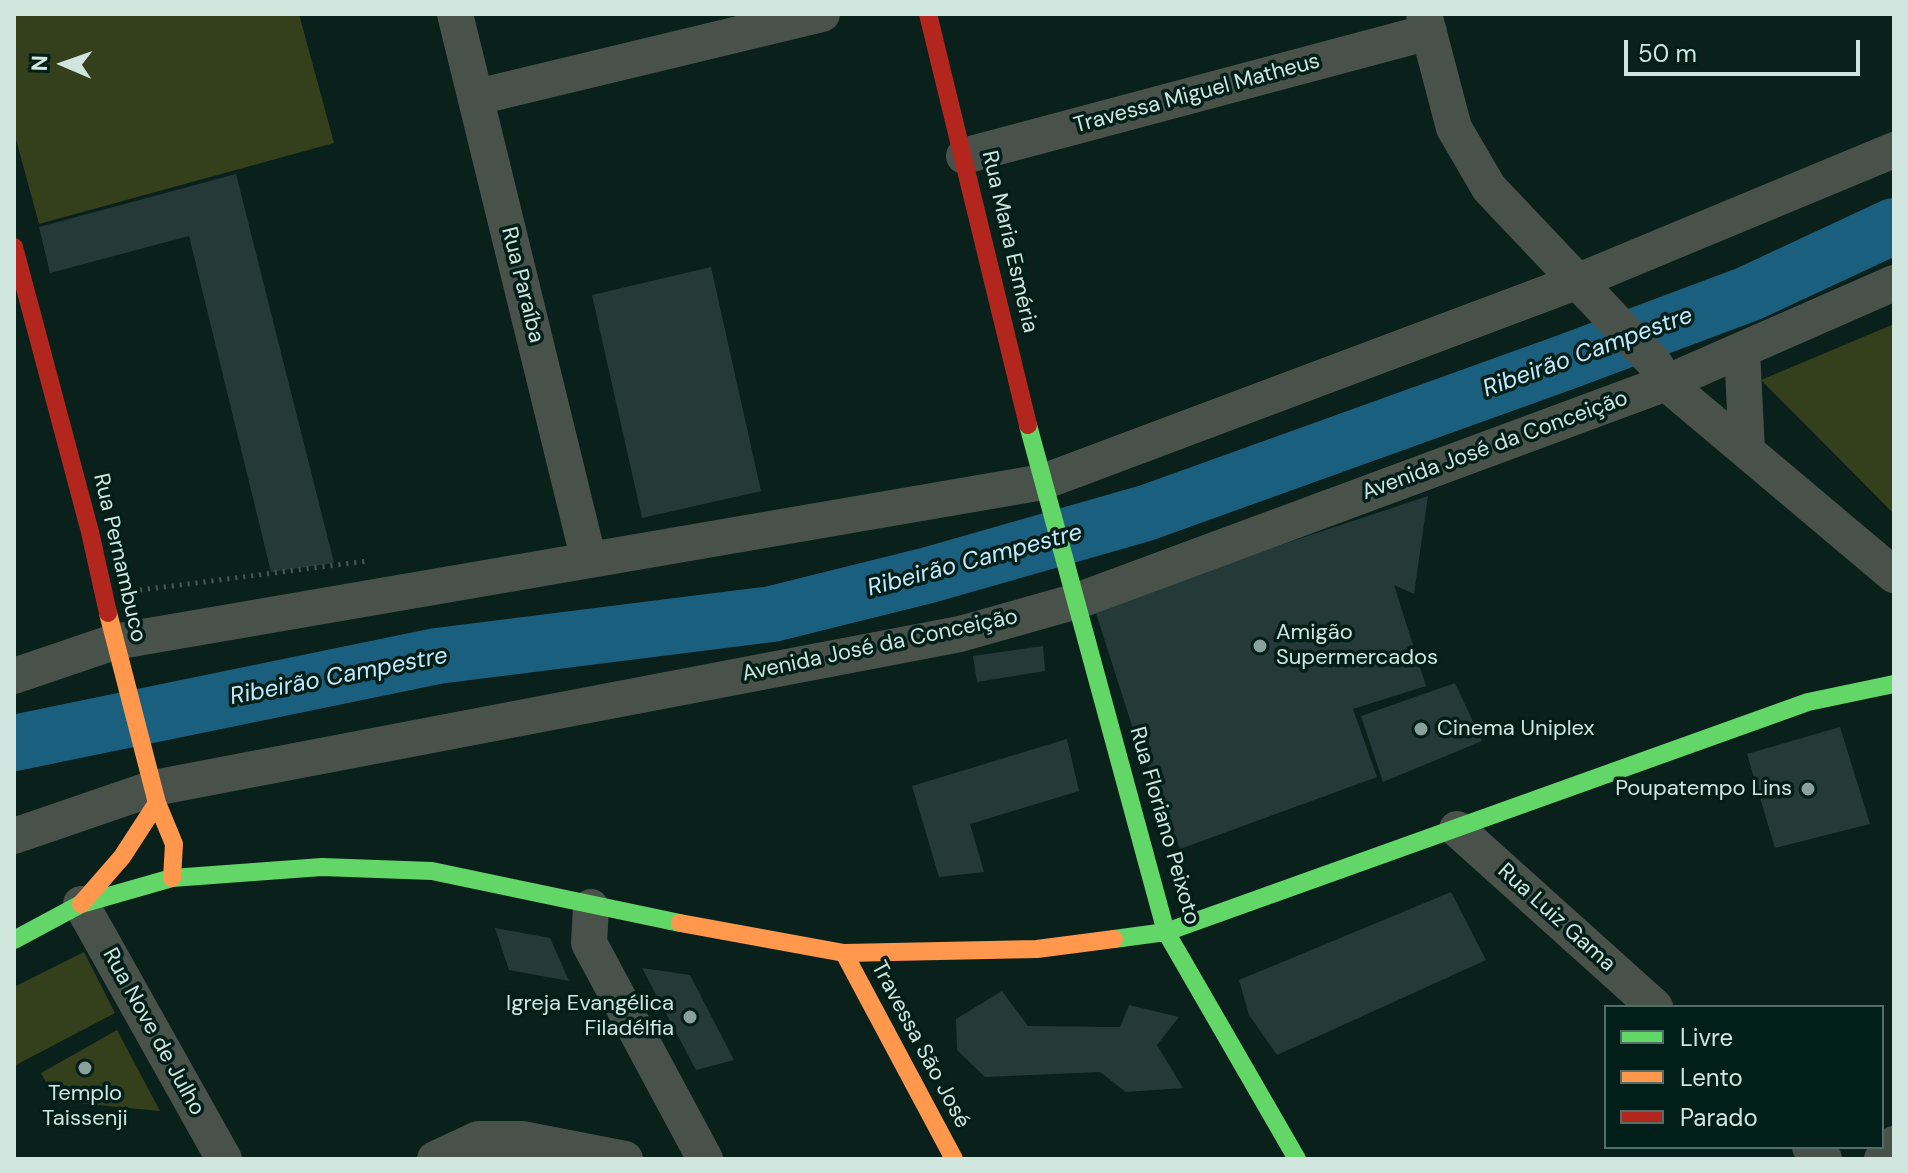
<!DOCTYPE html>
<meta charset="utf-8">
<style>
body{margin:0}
#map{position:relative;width:1908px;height:1173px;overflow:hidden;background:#0a201b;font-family:"DM Sans",sans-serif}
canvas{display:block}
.frame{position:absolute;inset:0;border:16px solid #cfe5de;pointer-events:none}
.legend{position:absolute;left:1604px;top:1005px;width:280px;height:144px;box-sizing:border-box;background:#011f18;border:2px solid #536e67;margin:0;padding:10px 14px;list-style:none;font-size:24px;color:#cfe5de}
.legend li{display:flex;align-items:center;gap:16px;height:40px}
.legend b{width:40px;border:2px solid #536e67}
.north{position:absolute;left:24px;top:24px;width:80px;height:80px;-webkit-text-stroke:6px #011f18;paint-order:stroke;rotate:272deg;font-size:22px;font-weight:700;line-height:32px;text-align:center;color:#cfe5de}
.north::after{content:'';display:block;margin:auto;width:28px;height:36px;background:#cfe5de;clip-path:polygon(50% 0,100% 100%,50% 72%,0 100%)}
.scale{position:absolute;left:1624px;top:40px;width:236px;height:36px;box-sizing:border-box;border:4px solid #cfe5de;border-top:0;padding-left:10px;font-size:24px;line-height:28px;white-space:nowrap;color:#cfe5de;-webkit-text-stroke:6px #011f18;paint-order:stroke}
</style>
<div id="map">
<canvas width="1908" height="1173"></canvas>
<div class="frame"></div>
<ul class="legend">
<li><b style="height:10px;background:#63d668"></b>Livre</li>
<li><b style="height:10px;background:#ff974d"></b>Lento</li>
<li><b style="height:10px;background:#b3261e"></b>Parado</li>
</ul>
<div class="north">N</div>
<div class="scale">50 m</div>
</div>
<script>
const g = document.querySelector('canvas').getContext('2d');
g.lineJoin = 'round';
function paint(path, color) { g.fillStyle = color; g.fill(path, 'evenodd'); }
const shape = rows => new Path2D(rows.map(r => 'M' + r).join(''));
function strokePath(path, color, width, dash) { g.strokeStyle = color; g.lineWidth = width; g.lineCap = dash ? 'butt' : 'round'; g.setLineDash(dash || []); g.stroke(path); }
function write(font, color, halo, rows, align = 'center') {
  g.font = font + ' "DM Sans",sans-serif'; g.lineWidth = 7; g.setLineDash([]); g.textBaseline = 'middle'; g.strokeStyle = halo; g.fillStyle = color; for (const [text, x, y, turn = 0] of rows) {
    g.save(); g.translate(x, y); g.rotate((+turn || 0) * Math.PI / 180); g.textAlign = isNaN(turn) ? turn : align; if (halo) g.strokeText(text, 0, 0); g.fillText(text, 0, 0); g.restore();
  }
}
paint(shape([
 [14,14,299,14,334,143,39,224,14,132],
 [1894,324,1894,514,1761,380],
 [84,952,115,1013,14,1066,14,987],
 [117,1030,160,1111,56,1101,41,1073]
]), '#343f1c');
strokePath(shape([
 [14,743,437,656,772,614,929,575,1146,513,1566,362,1748,294,1894,226]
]), '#1a607e', 56);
paint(shape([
 [236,174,334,563,271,572,189,236,50,273,39,227],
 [711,267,761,491,642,518,592,295],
 [1428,496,1414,594,1394,585,1426,686,1353,709,1377,777,1180,849,1134,732,1094,607],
 [1043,646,1045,671,977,682,973,656],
 [1455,683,1482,741,1383,782,1361,716],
 [1840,727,1870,824,1775,848,1747,754],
 [1067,739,1079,791,970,824,984,872,939,877,912,786],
 [1451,892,1486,960,1277,1055,1249,1015,1239,980],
 [495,928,550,938,569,981,509,970],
 [642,968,690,975,734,1060,696,1070],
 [1002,991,1028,1026,1120,1027,1129,1005,1179,1017,1157,1045,1183,1088,1126,1092,1100,1072,985,1077,957,1050,956,1019]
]), '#253a38');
strokePath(shape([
 [140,590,368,561]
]), '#4d5853', 5, [2, 6]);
strokePath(shape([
 [455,14,588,557],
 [1424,14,1454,128,1489,188,1653,361,1666,383,1894,575],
 [477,97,822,14],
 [964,156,1429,32],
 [1742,350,1747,451],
 [14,676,114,642,1043,482,1576,282,1894,150],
 [1457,829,1655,1007],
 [14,836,154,788,960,634,1077,601,1666,383,1894,283],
 [81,904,224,1159],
 [591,907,589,943,705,1159],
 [1810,1147,1824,1159],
 [435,1159,478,1139,522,1139,625,1159],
 [1882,1159,1894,1144]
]), '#48524b', 36);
strokePath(shape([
 [1028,425,1166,932,1297,1159],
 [1114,939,1166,932,1808,702,1894,684],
 [14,940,81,904,172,878,322,867,432,871,680,923]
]), '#63d668', 18);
strokePath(shape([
 [108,613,157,803,174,844,172,878],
 [81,904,122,857,157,803],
 [680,923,844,953,1037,949,1114,939],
 [844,953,954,1159]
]), '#ff974d', 18);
strokePath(shape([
 [928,14,1028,425],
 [14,247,90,532,108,613]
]), '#b3261e', 18);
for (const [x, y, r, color] of [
 [1260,646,8,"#8aa09a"],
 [1421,729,8,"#8aa09a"],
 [1808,789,8,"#8aa09a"],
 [690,1017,8,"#8aa09a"],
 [85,1068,8,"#8aa09a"]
]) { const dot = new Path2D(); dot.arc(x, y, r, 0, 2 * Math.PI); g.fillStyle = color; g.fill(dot); strokePath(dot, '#011f18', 3); }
write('22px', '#cfe5de', '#011f18', [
 ["Travessa Miguel Matheus",1197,94,-15],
 ["Rua Maria Esméria",1009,242,77],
 ["Rua Paraíba",522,285,76],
 ["Avenida José da Conceição",1495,446,-20],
 ["Rua Pernambuco",119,558,77],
 ["Avenida José da Conceição",880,646,-12],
 ["Rua Floriano Peixoto",1164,826,74],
 ["Rua Luiz Gama",1556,918,42],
 ["Rua Nove de Julho",153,1032,61],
 ["Travessa São José",920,1045,62]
]);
write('22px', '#cfe5de', '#011f18', [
 ["Amigão",1276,633],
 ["Supermercados",1276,658],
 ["Cinema Uniplex",1437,729],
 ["Poupatempo Lins",1792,789,"right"],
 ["Igreja Evangélica",674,1004,"right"],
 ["Filadélfia",674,1029,"right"],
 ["Templo",85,1094,"center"],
 ["Taissenji",85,1119,"center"]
], 'left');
write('italic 24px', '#c4e8fd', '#011f18', [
 ["Ribeirão Campestre",1588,353,-20],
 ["Ribeirão Campestre",975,561,-15],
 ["Ribeirão Campestre",339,677,-11]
]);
</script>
